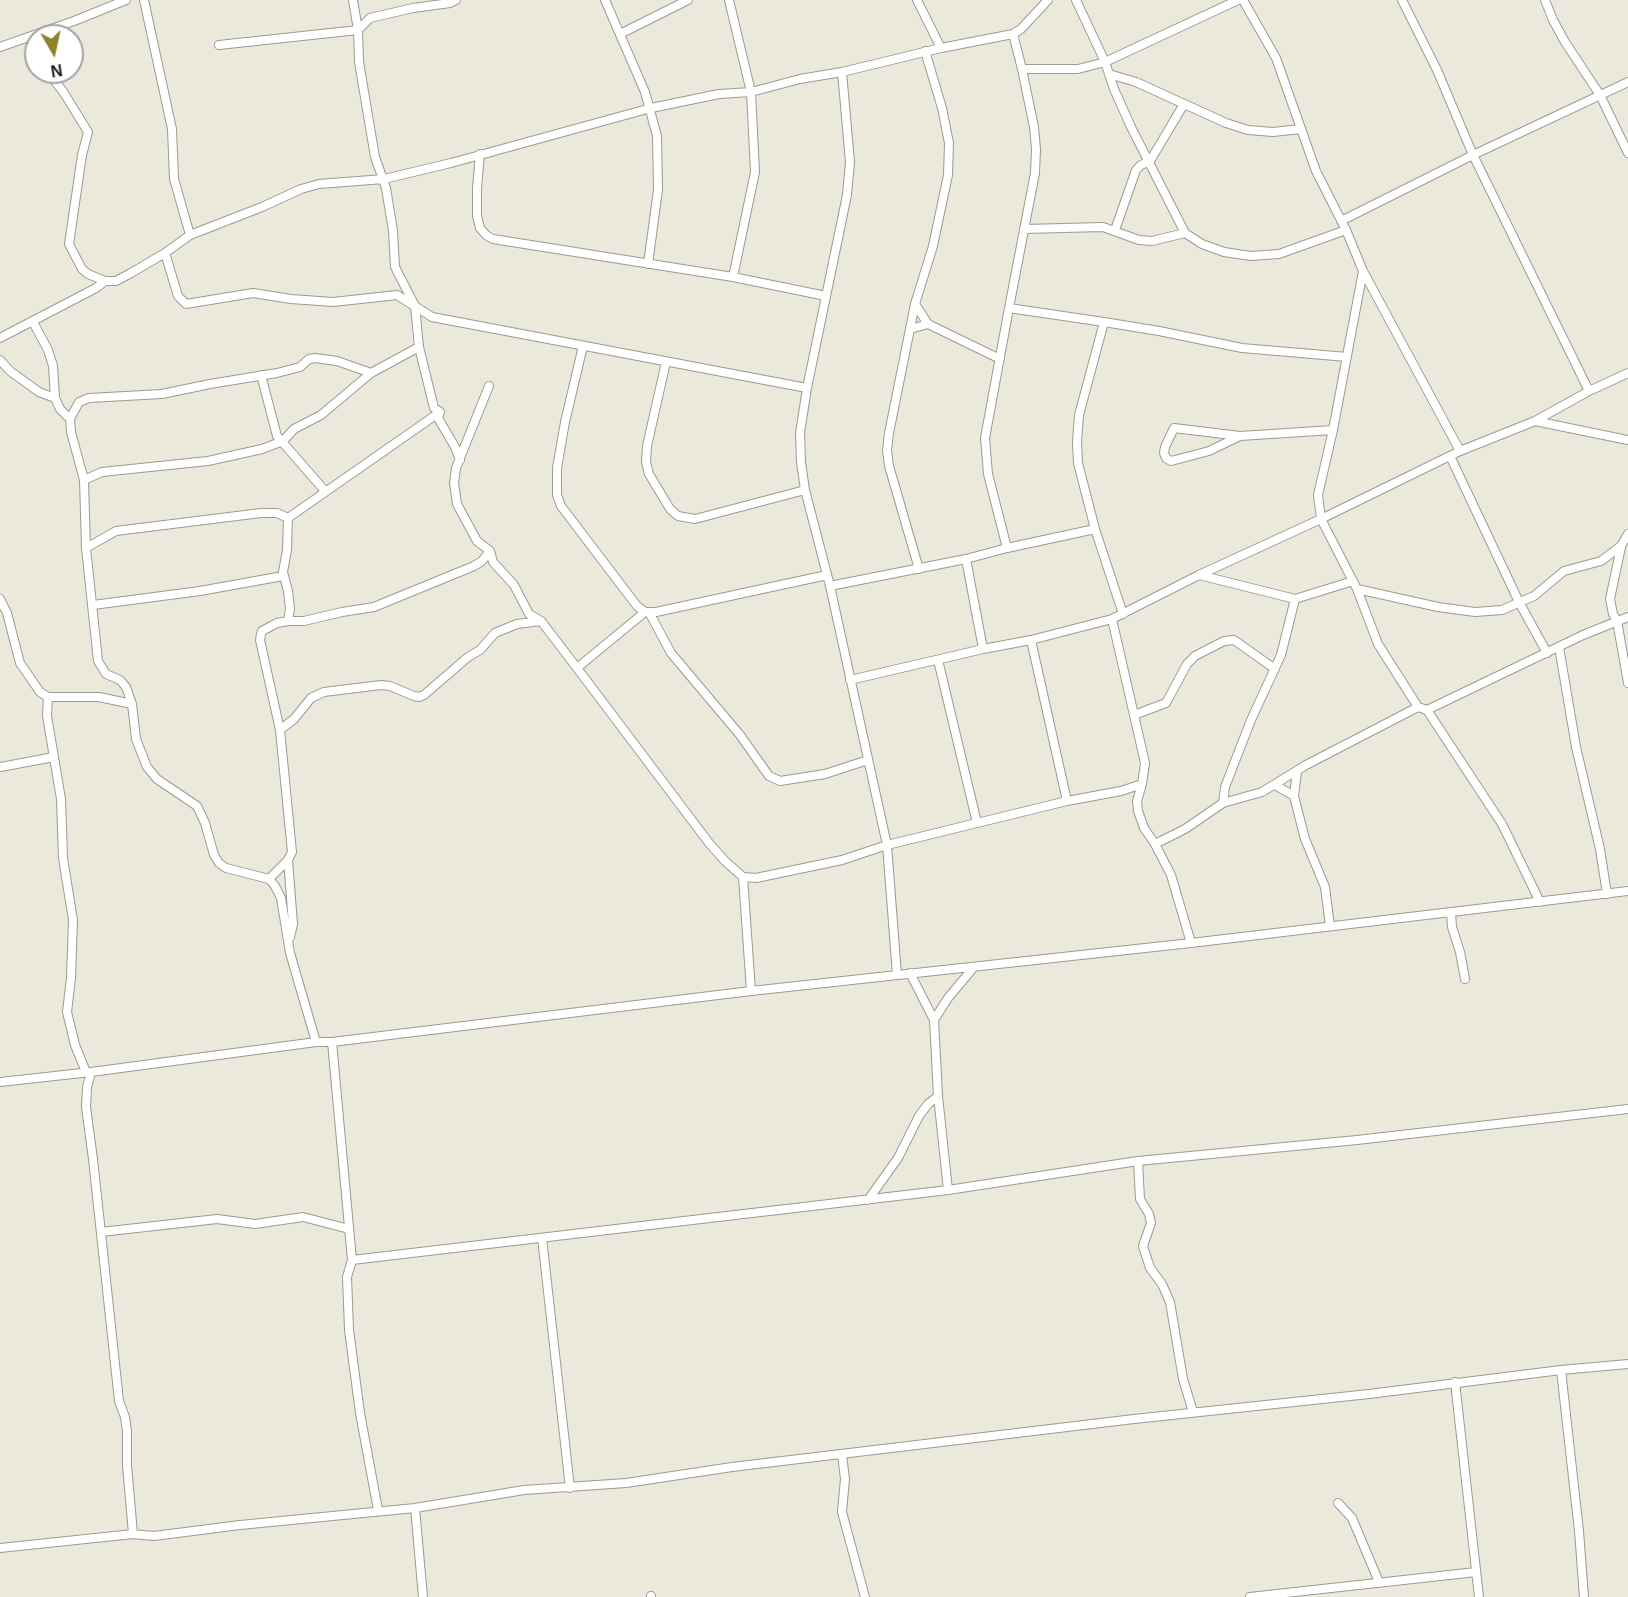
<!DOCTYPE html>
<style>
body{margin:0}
#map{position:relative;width:1628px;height:1597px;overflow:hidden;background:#eae9dc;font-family:Arial,sans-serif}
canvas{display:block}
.north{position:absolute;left:24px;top:24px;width:60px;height:60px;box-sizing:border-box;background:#fff;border:2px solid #a3a3a1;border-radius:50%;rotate:171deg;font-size:16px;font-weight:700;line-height:24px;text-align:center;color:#191814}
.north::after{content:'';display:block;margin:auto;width:21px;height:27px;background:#8b822a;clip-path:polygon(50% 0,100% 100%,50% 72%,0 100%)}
</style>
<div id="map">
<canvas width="1628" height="1597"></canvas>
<div class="north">N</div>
</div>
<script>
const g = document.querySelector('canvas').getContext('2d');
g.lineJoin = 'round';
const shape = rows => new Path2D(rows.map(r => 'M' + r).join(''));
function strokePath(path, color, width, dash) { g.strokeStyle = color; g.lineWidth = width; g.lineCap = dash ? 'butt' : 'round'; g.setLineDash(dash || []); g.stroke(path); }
const minor = shape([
 [144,0,172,129,174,179,190,235],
 [353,0,358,30,359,62,375,157,386,188,393,231,395,267,415,306,419,347,434,408,440,412,438,418,455,447,460,460],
 [605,0,645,92,657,136,658,190,648,264],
 [917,0,941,48],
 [1076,0,1105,62,1114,89,1131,127,1185,233,1202,244,1224,252,1251,256,1279,254,1346,230],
 [1243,0,1276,58,1316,171,1346,230,1363,271,1460,451],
 [1402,0,1437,70,1473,155,1589,391],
 [1545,0,1553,20,1565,42,1600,95,1628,153],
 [620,34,688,0],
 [1013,34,1021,29,1048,0],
 [219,45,358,30,370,18,413,8,450,3,456,0],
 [0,47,74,21,126,0],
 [1022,69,1078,69,1105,62,1238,0],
 [48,72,64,93,88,132,82,155,69,244,82,269,88,274,105,281],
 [1109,74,1136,82,1226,123,1248,130,1273,132,1301,129],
 [480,154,477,188,477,216,480,228,486,235,493,239,733,277,826,296],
 [1341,221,1473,155,1628,82],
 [1024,229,1103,227,1139,240,1152,241,1185,233],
 [1115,230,1136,170,1141,165,1150,161,1184,104],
 [165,253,178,296,186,304,253,293,291,299,333,302,397,295,432,317,807,388],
 [1363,271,1333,430,1318,495,1321,519,1357,589,1378,644,1418,707,1427,710,1502,824,1540,902],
 [733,277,755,172,751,92,800,79,842,72],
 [915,304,933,246,948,175,949,143,942,108,925,51],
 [33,322,48,350,53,366,55,398,60,409,70,419],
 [1104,322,1159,331,1242,348,1347,357],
 [910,329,928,324],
 [0,338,96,288,105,281,116,281,131,273,165,253,190,235,262,207,301,189,319,184,384,179,451,163,651,108,719,94,751,92,729,0],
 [583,346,565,422,557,468,557,495,561,506,637,606,645,612,656,612,827,575],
 [0,360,10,371,39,392,55,398],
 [666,362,647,446,646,462,649,474,670,509,678,516,695,519,805,490],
 [261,375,277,436,325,491],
 [489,386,456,468,454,483,457,504,477,541,490,551,493,562,514,585,529,614,541,621,577,668],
 [440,412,288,518,287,550,283,572,288,591,290,609,288,621,304,621,342,612,374,607,474,566,482,561,490,551],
 [1535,421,1628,440],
 [1240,436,1209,451,1175,460,1171,461,1166,458,1164,453,1165,447,1174,428,1240,436,1333,430],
 [1450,456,1519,602,1547,653],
 [84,480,102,472,208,461,262,449,283,441,294,429,321,415,371,373,419,347],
 [1621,547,1610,599,1613,614,1617,621,1628,683],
 [86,548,116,531,261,513,277,513,288,518],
 [1007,548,988,474,985,438,1009,308],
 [966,559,983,649],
 [919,569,889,466,887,450,889,433,915,304,928,324,1000,359],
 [1199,575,1295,599,1353,581],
 [830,586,966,559,1007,548,1095,529],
 [1357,589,1438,607,1475,612,1502,610,1534,596,1564,571,1601,561,1621,546,1628,534],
 [0,599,7,613,20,663,40,692,48,697,99,697,132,704],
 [93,605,200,591,283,576],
 [645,612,577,668,709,843,725,861,743,877,756,878,842,860,887,845,897,975],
 [649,612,671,653,740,735,769,776,780,781,825,774,868,760],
 [1112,619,1145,763,1142,784,1121,791,1067,801,887,845,830,586,805,490,801,462,800,433,807,388,847,195,850,162,842,72,941,48,1013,34,1022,69,1034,127,1036,149,1035,173,1009,308,1104,322,1079,415,1077,442,1078,463,1095,529,1123,614],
 [1031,640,1067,801],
 [1559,647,1576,747,1600,849,1607,894],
 [938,660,977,823],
 [850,680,983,649,1031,640,1112,619,1199,575,1321,519,1460,451,1535,421,1589,391,1628,373],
 [48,697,47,716,61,799,63,858,73,920,71,978,67,1012,75,1045,86,1072],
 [1427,710,1583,635,1628,617],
 [1134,715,1166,703,1187,664,1195,656,1224,641,1234,640,1275,669],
 [280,730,294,719,311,698,324,692,381,685,390,686,414,696,419,697,424,695,468,657,480,650,495,633,517,624,541,621],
 [0,767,54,757],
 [1297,771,1294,796,1305,839,1325,887,1330,926],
 [1142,784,1137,801,1138,811,1144,828,1155,844,1171,875,1191,943],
 [1275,785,1294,796],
 [1223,803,1225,787,1251,720,1281,655,1295,599],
 [1155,844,1185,829,1223,803,1262,792,1306,765,1418,707],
 [288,860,293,924,290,937],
 [743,877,751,991],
 [269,879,288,860,292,852,280,730,260,640,261,634,262,631,277,623,288,621],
 [1451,912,1452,927,1460,952,1465,979],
 [910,973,934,1020],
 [316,1042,290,953,281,898,275,886,269,879,226,868,219,863,214,855,205,823,197,806,157,779,147,767,136,739,132,704,126,687,120,680,106,674,98,661,86,548,84,480,71,432,70,419,79,402,89,398,162,394,210,384,277,373,300,367,309,359,315,358,337,361,371,373],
 [332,1042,352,1260,948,1190,1138,1161,1357,1140,1628,1109],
 [91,1072,87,1087,86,1107,93,1159,119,1401,125,1417,127,1431,127,1465,133,1534],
 [0,1082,91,1072,316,1042,332,1042,751,991,1191,943,1628,891],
 [1138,1161,1140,1199,1149,1214,1151,1223,1143,1246,1150,1268,1162,1284,1170,1302,1183,1379,1193,1412],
 [948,1190,938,1096,934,1020,948,998,974,967],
 [868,1200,898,1158,919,1116,928,1104,938,1096],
 [101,1232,217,1219,255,1224,303,1217,349,1229],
 [542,1238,570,1488],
 [352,1260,347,1277,349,1330,360,1413,378,1510],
 [1561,1370,1579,1531,1584,1597],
 [1455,1382,1479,1597],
 [842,1455,845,1479,842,1512,865,1597],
 [1338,1503,1352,1518,1379,1582],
 [415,1508,423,1597],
 [0,1548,133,1534,154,1536,240,1525,415,1508,524,1490,626,1483,732,1467,1134,1419,1369,1394,1561,1370,1628,1364],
 [651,1596,651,1597],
 [1250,1597,1476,1572]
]);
strokePath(minor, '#9c9b8f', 10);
strokePath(minor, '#fff', 8);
</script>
